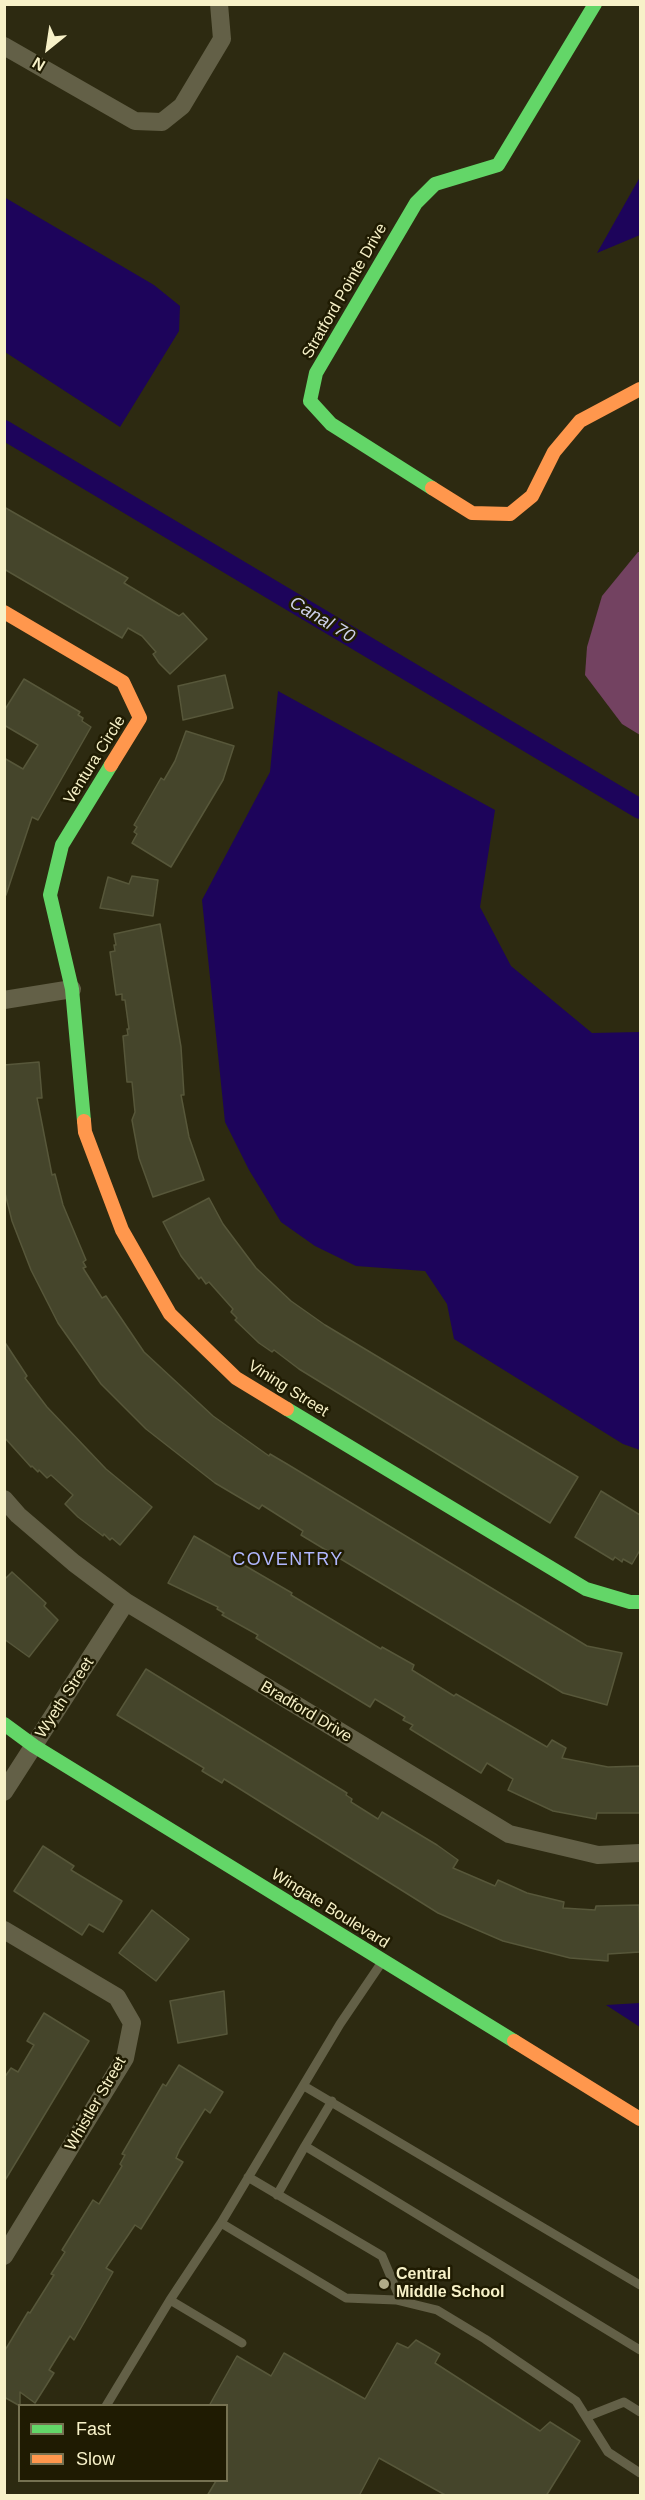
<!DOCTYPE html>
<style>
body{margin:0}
#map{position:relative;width:645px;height:2500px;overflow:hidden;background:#2d2a11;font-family:Arial,sans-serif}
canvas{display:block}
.frame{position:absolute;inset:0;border:6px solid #f7f1c8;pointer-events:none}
.legend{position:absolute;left:18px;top:2404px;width:210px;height:78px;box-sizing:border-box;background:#1f1b02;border:2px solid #757151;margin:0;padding:8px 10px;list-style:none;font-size:18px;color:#f7f1c8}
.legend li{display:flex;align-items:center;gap:12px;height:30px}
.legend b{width:30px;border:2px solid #757151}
.north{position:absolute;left:18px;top:18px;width:60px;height:60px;-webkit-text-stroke:4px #1f1b02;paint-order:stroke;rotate:210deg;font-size:16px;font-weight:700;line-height:24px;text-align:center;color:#f7f1c8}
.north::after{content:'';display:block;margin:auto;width:21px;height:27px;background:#f7f1c8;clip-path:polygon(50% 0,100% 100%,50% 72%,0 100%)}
</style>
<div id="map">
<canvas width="645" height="2500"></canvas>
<div class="frame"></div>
<ul class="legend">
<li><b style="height:8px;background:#63d668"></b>Fast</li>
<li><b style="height:8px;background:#ff974d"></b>Slow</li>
</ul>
<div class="north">N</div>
</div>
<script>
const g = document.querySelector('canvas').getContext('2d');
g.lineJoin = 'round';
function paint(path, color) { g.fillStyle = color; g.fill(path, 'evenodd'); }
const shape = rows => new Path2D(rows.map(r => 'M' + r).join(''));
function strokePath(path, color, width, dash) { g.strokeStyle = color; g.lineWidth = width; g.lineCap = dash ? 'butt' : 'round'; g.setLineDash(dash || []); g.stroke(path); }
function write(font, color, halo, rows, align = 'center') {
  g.font = font + ' Arial,sans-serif'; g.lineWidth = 5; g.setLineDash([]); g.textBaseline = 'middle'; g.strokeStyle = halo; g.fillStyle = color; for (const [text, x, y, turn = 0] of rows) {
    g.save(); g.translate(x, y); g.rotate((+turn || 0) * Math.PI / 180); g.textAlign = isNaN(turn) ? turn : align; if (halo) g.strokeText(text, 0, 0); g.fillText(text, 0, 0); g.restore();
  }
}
paint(shape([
 [638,552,640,552,640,735,622,724,585,675,587,647,602,596]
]), '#734261');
paint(shape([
 [640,177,640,235,597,253],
 [4,197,154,285,180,306,179,331,120,427,5,352],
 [278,691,495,810,480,907,511,966,592,1033,640,1032,640,1450,623,1444,454,1339,447,1304,425,1271,356,1266,315,1246,281,1222,249,1170,225,1122,202,900,270,772],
 [640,2003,640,2027,606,2005]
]), '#1d045b');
strokePath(shape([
 [4,430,640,809]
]), '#1d045b', 20);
const building = shape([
 [4,507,128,578,124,583,179,616,183,613,207,639,170,674,159,663,153,654,156,652,142,636,128,628,122,638,4,569,4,507],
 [225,675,233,708,183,720,178,686,225,675],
 [24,679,80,712,78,715,83,718,82,721,91,727,38,820,32,817,6,895,4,758,23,769,38,745,4,725,4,711,24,679],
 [186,731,234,746,223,780,171,867,132,843,137,834,134,832,137,827,134,825,161,778,164,780,175,761,186,731],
 [132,876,158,880,153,916,100,908,108,877,129,884,132,876],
 [160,924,181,1047,184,1095,181,1095,189,1137,204,1180,153,1197,139,1158,132,1120,135,1112,132,1082,127,1082,123,1036,128,1035,127,1029,129,1029,125,1000,122,1000,122,994,116,995,110,952,115,951,114,945,116,945,114,934,160,924],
 [39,1062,42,1098,37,1098,52,1175,55,1174,63,1205,86,1260,83,1262,86,1267,83,1268,102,1298,106,1296,144,1352,213,1416,269,1456,270,1454,287,1464,587,1646,622,1653,607,1705,563,1693,301,1535,303,1531,262,1505,259,1509,215,1483,146,1429,101,1384,58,1323,31,1270,12,1221,4,1189,4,1065,39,1062],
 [209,1198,223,1224,256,1268,291,1301,325,1325,578,1477,550,1523,299,1369,274,1350,272,1352,259,1343,235,1320,237,1318,231,1312,233,1309,209,1282,206,1284,201,1277,199,1279,181,1256,163,1222,209,1198],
 [4,1341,27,1376,25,1378,47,1407,106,1469,152,1507,120,1545,112,1538,110,1540,104,1534,103,1536,78,1517,65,1504,73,1495,51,1475,47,1478,39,1470,38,1472,32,1466,31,1467,4,1437,4,1341],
 [601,1491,640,1515,640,1550,632,1564,623,1559,622,1562,615,1557,613,1560,575,1537,601,1491],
 [194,1536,292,1593,291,1595,381,1649,382,1647,414,1665,412,1670,454,1696,456,1694,547,1747,552,1740,566,1748,562,1758,608,1767,640,1766,640,1813,597,1813,596,1819,553,1811,508,1790,513,1779,487,1763,481,1773,410,1729,413,1725,403,1720,405,1717,375,1699,370,1707,256,1638,258,1635,222,1615,224,1613,217,1609,218,1607,168,1583,194,1536],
 [12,1572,46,1603,44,1606,58,1620,29,1657,4,1639,4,1580,12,1572],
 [146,1669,347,1793,346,1795,352,1799,351,1802,378,1819,382,1812,437,1845,458,1860,453,1868,495,1886,498,1880,527,1893,564,1902,563,1908,595,1910,596,1906,639,1905,640,1952,608,1954,608,1961,570,1958,503,1941,438,1913,224,1779,222,1783,202,1771,204,1768,117,1715,146,1669],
 [43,1846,74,1866,71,1870,122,1901,103,1932,89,1924,82,1935,14,1891,43,1846],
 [152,1910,189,1939,156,1981,119,1953,152,1910],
 [224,1991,227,2034,178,2043,170,2001,224,1991],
 [44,2013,89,2041,4,2182,4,2078,11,2068,18,2072,34,2045,27,2041,44,2013],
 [179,2065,223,2092,210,2113,205,2109,180,2149,176,2158,183,2162,141,2229,135,2225,106,2268,113,2272,74,2340,70,2336,49,2370,54,2373,35,2403,20,2392,20,2406,4,2397,4,2352,28,2312,30,2313,54,2275,51,2274,65,2252,62,2250,93,2200,99,2204,122,2166,120,2164,125,2155,122,2154,163,2084,166,2086,179,2065],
 [416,2340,440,2354,435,2363,540,2431,550,2422,580,2441,546,2496,447,2496,379,2458,359,2496,207,2496,216,2481,226,2481,226,2406,209,2406,237,2356,271,2376,284,2353,365,2399,397,2343,408,2348,416,2340]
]);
paint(building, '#45452b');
strokePath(building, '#57573a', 1.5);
strokePath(shape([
 [382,1962,340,2024,221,2223,346,2298,396,2300,437,2310,485,2339,576,2401,608,2452,640,2473],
 [304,2086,640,2285],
 [305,2146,332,2101],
 [248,2177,382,2256,401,2301],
 [277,2195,305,2146,640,2350],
 [221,2223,170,2300,242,2343],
 [106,2406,170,2300],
 [586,2417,624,2402,640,2412]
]), '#636047', 9);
strokePath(shape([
 [4,46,135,121,162,122,182,106,222,39,219,4],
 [4,1000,72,989],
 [4,1499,18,1515,74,1563,126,1602,509,1834,598,1855,640,1853],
 [4,1792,126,1602],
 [4,1930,117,1997,132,2023,125,2058,4,2256]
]), '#636047', 18);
strokePath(shape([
 [432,488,331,424,310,401,316,373,416,203,435,184,498,165,595,4],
 [84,1121,72,989,50,895,62,845,111,765],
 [287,1409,586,1589,630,1602,640,1602],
 [4,1724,34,1746,514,2041]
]), '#63d668', 14);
strokePath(shape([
 [432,488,472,513,510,514,532,496,554,452,580,421,640,389],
 [4,612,123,682,140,718,111,765],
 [84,1121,85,1132,122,1230,170,1314,236,1378,287,1409],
 [514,2041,640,2119]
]), '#ff974d', 14);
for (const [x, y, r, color] of [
 [384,2284,6,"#b0ab88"]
]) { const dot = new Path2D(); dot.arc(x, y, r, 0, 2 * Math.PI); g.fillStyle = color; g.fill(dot); strokePath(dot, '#1f1b02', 2); }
write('16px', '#f7f1c8', '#1f1b02', [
 ["Stratford Pointe Drive",345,291,-60],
 ["Ventura Circle",95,760,-58],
 ["Vining Street",288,1389,32],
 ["Wyeth Street",65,1698,-57],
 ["Bradford Drive",306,1712,31],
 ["Wingate Boulevard",330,1909,32],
 ["Whistler Street",96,2104,-60]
]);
write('bold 16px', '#f7f1c8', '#1f1b02', [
 ["Central",396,2275],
 ["Middle School",396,2293]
], 'left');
write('italic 18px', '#cccfe8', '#1f1b02', [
 ["Canal 70",322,620,31]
]);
g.letterSpacing = '1.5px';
write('18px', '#b1b7fe', '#1f1b02', [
 ["COVENTRY",288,1560]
]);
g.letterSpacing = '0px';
</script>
